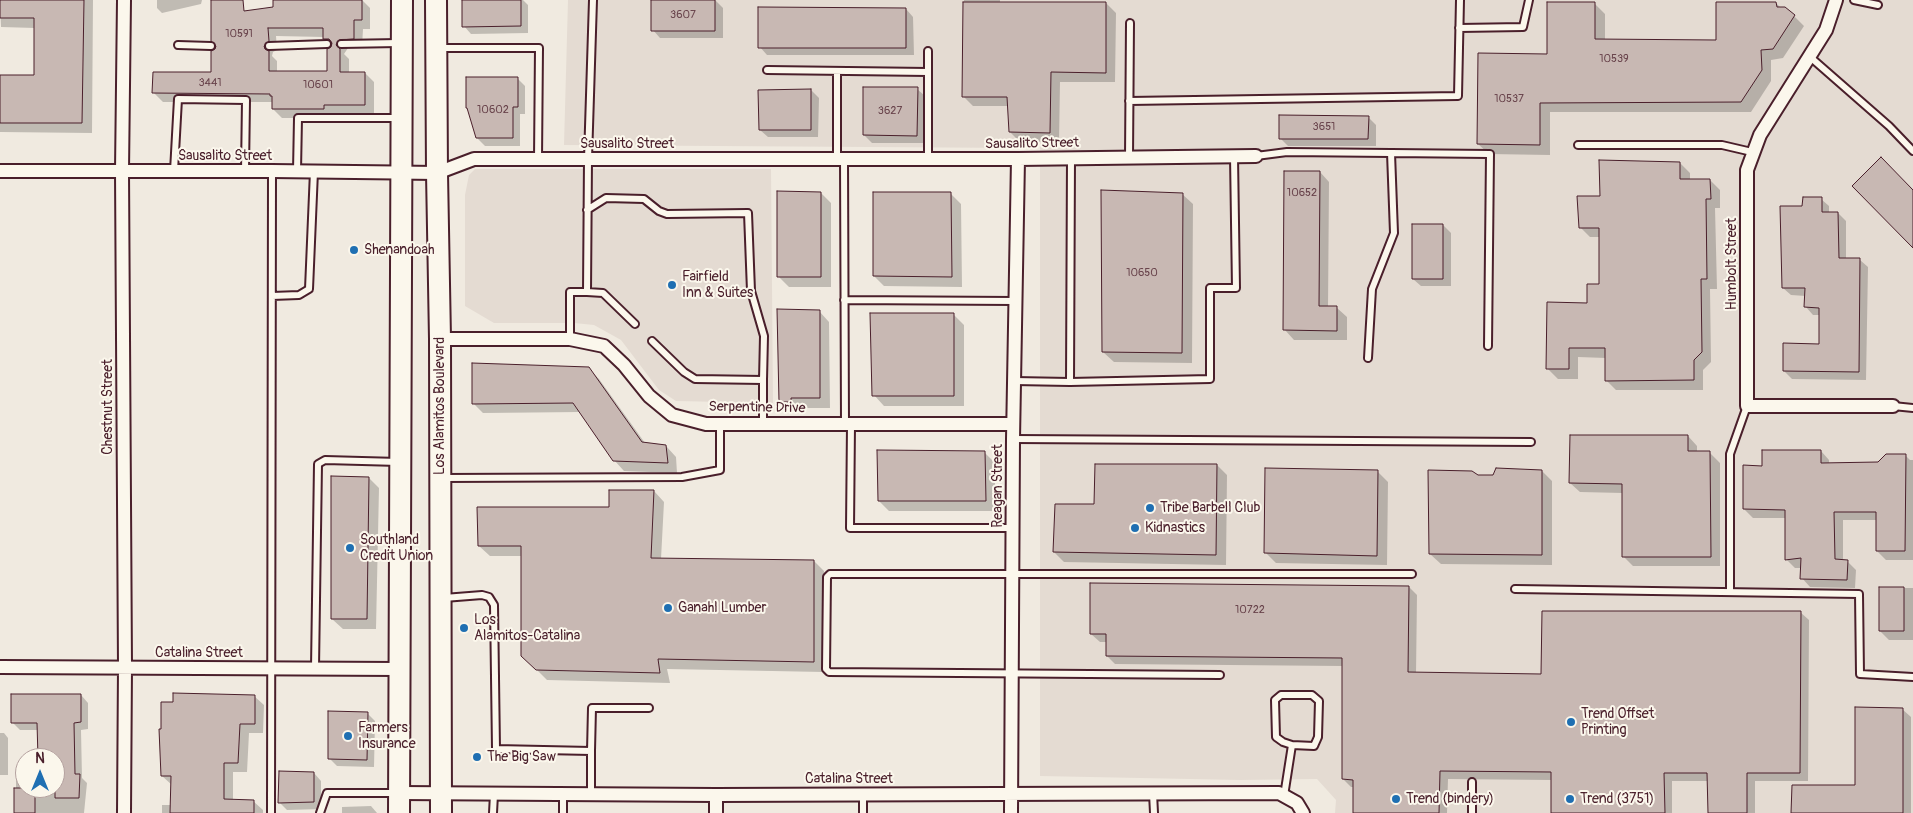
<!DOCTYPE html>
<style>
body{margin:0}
#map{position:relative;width:1913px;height:813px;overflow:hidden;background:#f0eae0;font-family:Pangolin,sans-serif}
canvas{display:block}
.north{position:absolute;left:15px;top:748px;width:50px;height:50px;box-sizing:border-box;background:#fbf7ec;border:1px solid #b4a19f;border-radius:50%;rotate:0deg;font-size:14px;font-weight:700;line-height:20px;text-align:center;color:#4a1f2b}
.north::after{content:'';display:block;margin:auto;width:18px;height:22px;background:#1f6fb2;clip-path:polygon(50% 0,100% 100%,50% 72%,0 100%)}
</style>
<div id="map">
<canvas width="1913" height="813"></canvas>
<div class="north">N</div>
</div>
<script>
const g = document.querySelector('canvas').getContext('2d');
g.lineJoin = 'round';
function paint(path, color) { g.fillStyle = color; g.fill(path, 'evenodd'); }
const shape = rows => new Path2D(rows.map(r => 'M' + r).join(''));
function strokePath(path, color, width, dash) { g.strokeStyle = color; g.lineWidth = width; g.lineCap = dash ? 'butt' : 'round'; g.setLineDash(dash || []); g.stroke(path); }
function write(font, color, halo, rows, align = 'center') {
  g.font = font + ' Pangolin,sans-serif'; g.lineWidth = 4; g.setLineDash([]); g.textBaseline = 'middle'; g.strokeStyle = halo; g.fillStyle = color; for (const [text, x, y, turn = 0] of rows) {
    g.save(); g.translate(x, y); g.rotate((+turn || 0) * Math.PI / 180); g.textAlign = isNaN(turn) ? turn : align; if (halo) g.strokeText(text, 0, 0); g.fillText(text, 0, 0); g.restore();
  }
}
paint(shape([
 [568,0,1913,0,1913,813,1335,813,1336,800,1317,779,1240,780,1040,776,1040,145,1020,148,564,145],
 [475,169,771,169,773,403,676,401,659,390,621,340,594,325,574,323,494,323,465,306,465,195,469,175]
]), '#e4dbd2');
paint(shape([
 [0,0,93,0,92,133,0,132,0,76,35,77,35,28,1,27],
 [157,0,202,0,201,4,162,13,157,8],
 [274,0,362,0,370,8,370,29,363,29,362,47,348,48,344,54,349,59,349,73,365,73,374,82,374,113,333,113,333,118,282,118,273,109,273,102,163,102,154,93,212,73,274,8],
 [276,36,324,37,333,47,328,72,277,72,277,61,272,56,273,52,277,50],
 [464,0,523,0,528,5,528,33,471,34,464,26],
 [653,0,715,0,723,8,723,38,660,38,653,30],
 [964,0,1000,0,1000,3,1106,3,1116,13,1115,82,1060,82,1059,142,1020,142,1010,132,1009,106,973,106,963,96],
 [1594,3,1605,14,1605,40,1717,41,1776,3,1781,8,1794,16,1804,26,1783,58,1771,60,1771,81,1751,112,1550,112,1550,155,1489,154,1478,144,1548,55],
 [906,9,913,17,914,55,767,55,760,47],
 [517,78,525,86,525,114,520,114,520,146,485,146,477,138],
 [917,89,925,96,925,143,872,143,864,135],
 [811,90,819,98,818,137,768,137,760,130],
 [1368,117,1376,125,1376,146,1288,146,1280,138],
 [1680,163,1690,173,1690,180,1710,180,1720,190,1720,208,1715,208,1717,289,1710,289,1711,362,1703,370,1703,390,1616,390,1606,380,1606,358,1578,357,1578,379,1558,379,1548,369,1600,285,1601,237,1590,237,1580,227,1602,197],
 [1320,172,1329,182,1328,308,1337,308,1347,317,1347,340,1294,340,1285,330],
 [821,193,831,203,831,287,789,287,779,277],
 [951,194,961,204,962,287,884,286,874,276],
 [1182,194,1193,204,1192,363,1114,362,1103,352],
 [1821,199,1829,206,1829,213,1838,213,1846,221,1846,259,1860,260,1868,267,1866,380,1792,379,1784,371,1820,345,1821,315,1813,315,1806,307,1806,296,1791,295,1783,288,1804,207],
 [1443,225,1451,233,1451,286,1421,286,1413,279],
 [819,311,829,322,830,408,801,408,801,411,790,411,780,401],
 [953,314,964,325,964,406,884,406,874,395],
 [589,369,599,379,645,443,666,446,676,457,677,473,624,471,614,460,581,412,483,413,473,403],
 [1688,436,1697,446,1697,453,1710,453,1720,463,1720,566,1633,566,1623,556,1623,493,1580,492,1570,483],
 [1821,451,1829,460,1829,464,1878,463,1905,455,1910,460,1913,460,1913,560,1886,560,1877,551,1877,520,1843,520,1843,561,1847,561,1856,570,1855,588,1810,587,1802,578,1802,568,1795,568,1786,559,1786,518,1753,518,1744,509,1763,467],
 [984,452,995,463,995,511,889,511,879,501],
 [1217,465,1227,475,1226,565,1064,562,1054,552,1095,505],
 [1542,471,1552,481,1552,565,1441,564,1430,554,1478,476],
 [1378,472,1388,482,1387,565,1276,563,1266,553],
 [369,478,379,488,376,629,343,629,332,619],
 [654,491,664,502,661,559,814,561,824,571,824,672,667,669,670,683,547,680,522,655,522,556,490,556,479,546,610,508],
 [1409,587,1417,595,1416,674,1542,675,1800,612,1809,620,1808,781,1755,781,1755,813,1552,813,1552,780,1448,779,1447,813,1354,813,1354,787,1351,787,1343,779,1343,666,1115,664,1107,656,1107,642,1100,642,1091,634],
 [1672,781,1709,781,1709,813,1672,813],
 [1880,588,1913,588,1913,640,1889,640,1880,631],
 [81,695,88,703,88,729,81,730,82,778,87,783,84,813,16,813,16,776,25,776,25,788,55,788,55,758,39,758,38,730,20,730,12,722],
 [254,696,264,705,263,733,249,733,247,772,233,772,233,801,253,801,263,810,263,813,162,813,162,805,171,805,172,785,162,776],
 [1902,709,1911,717,1911,813,1793,813,1856,787],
 [367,713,375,721,374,767,337,766,329,758],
 [0,733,4,733,8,738,8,775,0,775],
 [314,773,321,781,321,809,287,810,279,802],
 [371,806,377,813,342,813,342,807]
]), '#0003');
const building = shape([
 [0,0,84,0,82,123,0,123,0,75,34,75,34,18,0,18,0,0],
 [211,0,243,0,244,11,273,7,273,0,362,0,362,20,354,20,354,39,339,40,336,45,340,49,340,72,365,72,365,105,324,105,324,109,272,109,272,96,270,96,270,94,152,93,153,72,211,72,211,51,215,49,216,46,211,41,211,0],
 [268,28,323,28,323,39,329,39,332,43,331,47,327,49,327,71,269,71,269,51,265,49,264,46,269,41,268,28],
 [462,0,521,0,521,26,462,27,462,0],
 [651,0,715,0,715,31,651,31,651,0],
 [963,2,1106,2,1106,73,1051,72,1050,133,1009,132,1007,97,962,97,963,2],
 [1547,2,1595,2,1595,39,1716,40,1716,2,1776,2,1777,7,1785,7,1795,15,1773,49,1761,50,1762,70,1741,102,1540,103,1540,145,1477,144,1478,53,1547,54,1547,2],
 [758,7,906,8,906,48,758,48,758,7],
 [466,77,518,77,518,107,513,107,513,138,476,138,467,108,466,108,466,77],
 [863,87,918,87,917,136,863,135,863,87],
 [811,89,811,130,759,130,758,90,811,89],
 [1279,115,1369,116,1368,139,1279,139,1279,115],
 [1881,157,1913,190,1913,248,1852,186,1881,157],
 [1599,160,1680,162,1680,179,1710,179,1711,199,1706,199,1707,279,1701,279,1702,352,1694,360,1694,380,1605,381,1605,348,1569,348,1569,369,1546,369,1547,302,1587,303,1587,284,1599,284,1599,228,1579,228,1577,196,1600,196,1599,160],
 [1284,171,1320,171,1319,306,1337,306,1337,331,1283,330,1284,171],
 [1101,190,1183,193,1182,353,1102,352,1101,190],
 [777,191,821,192,821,277,777,277,777,191],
 [873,192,951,192,952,277,873,276,873,192],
 [1803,197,1822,197,1822,212,1838,212,1839,258,1860,258,1859,372,1783,371,1783,343,1819,344,1819,308,1804,307,1805,288,1782,288,1780,206,1802,206,1803,197],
 [1412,224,1443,224,1443,279,1412,279,1412,224],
 [777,309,820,310,820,398,791,398,791,402,779,402,777,309],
 [870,313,954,313,954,396,872,396,870,313],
 [472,363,589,367,642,442,666,445,668,463,613,461,573,403,472,404,472,363],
 [1570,435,1688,435,1688,451,1710,451,1711,557,1622,557,1622,484,1569,483,1570,435],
 [877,450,985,451,986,501,878,501,877,450],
 [1762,450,1821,450,1821,463,1878,462,1886,454,1906,454,1905,551,1876,551,1876,512,1834,512,1835,559,1848,560,1847,580,1800,579,1801,558,1785,560,1785,510,1743,509,1743,465,1762,466,1762,450],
 [1095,464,1217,464,1216,555,1053,552,1055,504,1094,504,1095,464],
 [1265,468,1378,470,1377,556,1264,553,1265,468],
 [1496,468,1542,470,1542,555,1429,554,1428,470,1472,471,1478,475,1493,475,1496,468],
 [331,476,369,477,367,619,331,619,331,476],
 [609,490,654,490,651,558,814,560,814,662,658,659,660,673,536,670,521,656,521,546,478,546,477,507,609,507,609,490],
 [1090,583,1409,586,1408,672,1541,674,1542,611,1801,611,1800,773,1747,773,1747,813,1708,813,1707,773,1664,773,1665,813,1551,813,1551,772,1440,771,1439,813,1353,813,1353,780,1342,779,1342,658,1106,656,1106,634,1090,634,1090,583],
 [1879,587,1904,587,1904,631,1879,631,1879,587],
 [173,693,255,695,255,724,240,724,238,763,224,763,224,799,254,800,254,813,170,813,171,776,161,776,159,729,161,729,161,702,173,702,173,693],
 [11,694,81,694,81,722,74,723,75,774,80,774,79,798,55,798,55,758,38,758,37,723,11,723,11,694],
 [1855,707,1903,708,1903,813,1791,813,1792,785,1855,785,1855,707],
 [328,711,368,712,367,760,328,759,328,711],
 [279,771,314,772,314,802,278,803,279,771],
 [14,788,35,788,35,813,14,813,14,788]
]);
paint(building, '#c8b8b3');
strokePath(building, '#4a1f2b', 1);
const lane = shape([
 [1854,0,1878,5],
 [1459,28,1523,27,1529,0],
 [341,44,399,43],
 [178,45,211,46],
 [269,46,327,44],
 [440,48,539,48,538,159],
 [928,51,928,159],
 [1809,56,1889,126,1913,151],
 [767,70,928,72],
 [837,71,837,159],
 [1129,101,1458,96,1460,0],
 [1578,145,1722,145,1752,152],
 [1391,153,1490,154,1488,346],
 [1256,156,1287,152,1391,153,1394,233,1372,289,1368,358],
 [1071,158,1070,382,1210,379,1210,288,1236,288,1234,156],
 [1129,158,1130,23],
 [844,159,845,425],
 [174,171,178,99,246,100,245,171],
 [297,171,298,118,398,118],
 [587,210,606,198,644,199,659,211,667,214,748,213,751,291,764,336,763,380,695,379,684,372,652,341],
 [587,292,603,293,635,324],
 [272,296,299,295,309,289,314,171],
 [844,300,1015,301],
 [570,339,570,292,587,292,588,159,593,0],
 [763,380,763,424],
 [1014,381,1070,382],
 [1893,406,1913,408],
 [851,425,850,528,1013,528],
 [1013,439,1531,442],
 [443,478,682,477,720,470,720,424],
 [1515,589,1859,594,1860,674,1913,677],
 [1730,592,1730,454,1747,406],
 [444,598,482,595,489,597,494,605,496,749,591,751,591,794],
 [315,668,318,464,325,460,399,462],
 [1220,675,829,672,826,669,827,577,830,574,1412,574],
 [591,751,592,708,649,708],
 [1472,782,1472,813],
 [1153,793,1154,813],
 [1284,796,1292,745,1314,746,1318,737,1319,701,1312,695,1281,695,1275,700,1276,737,1283,742,1292,745],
 [271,813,272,171],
 [320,813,327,793,398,793],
 [493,813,494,794],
 [563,813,563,794],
 [863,813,863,794]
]);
const street = shape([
 [124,0,122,171,125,667,124,813],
 [1836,0,1826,30,1760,135,1747,170,1747,406,1893,406],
 [0,171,272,171,437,173,474,159,1018,159,1256,156],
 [440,339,570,339,604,346,624,365,649,396,672,415,706,424,1013,424],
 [0,667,399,669],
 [399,793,716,795,1279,793,1297,803,1303,813],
 [716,813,716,795],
 [1011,813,1013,439,1018,159]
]);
const primary = shape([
 [436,0,437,173,440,339,441,813],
 [399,813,402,0]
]);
strokePath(lane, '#4a1f2b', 10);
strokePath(street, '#4a1f2b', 16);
strokePath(primary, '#4a1f2b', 24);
strokePath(lane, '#fbf7ec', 6);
strokePath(street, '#fbf7ec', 12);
strokePath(primary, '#fbf7ec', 20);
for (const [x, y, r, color] of [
 [354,250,5,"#1f6fb2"],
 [672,285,5,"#1f6fb2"],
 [1150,508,5,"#1f6fb2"],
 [1135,528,5,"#1f6fb2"],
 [350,548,5,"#1f6fb2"],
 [668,608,5,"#1f6fb2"],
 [464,628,5,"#1f6fb2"],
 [1571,722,5,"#1f6fb2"],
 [348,736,5,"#1f6fb2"],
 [477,757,5,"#1f6fb2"],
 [1396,799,5,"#1f6fb2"],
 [1570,799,5,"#1f6fb2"]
]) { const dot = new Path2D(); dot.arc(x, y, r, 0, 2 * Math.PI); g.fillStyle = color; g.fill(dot); strokePath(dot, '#fbf7ec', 2); }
write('11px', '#6a454d', null, [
 ["3607",683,15],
 ["10591",239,34],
 ["10539",1614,59],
 ["3441",210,83],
 ["10601",318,85],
 ["10537",1509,99],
 ["10602",493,110],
 ["3627",890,111],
 ["3651",1324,127],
 ["10652",1302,193],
 ["10650",1142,273],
 ["10722",1250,610]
]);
write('14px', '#4a1f2b', '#fbf7ec', [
 ["Sausalito Street",627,144],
 ["Sausalito Street",1032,144,-1],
 ["Sausalito Street",225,156],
 ["Humbolt Street",1732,264,-90],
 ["Los Alamitos Boulevard",440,406,-90],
 ["Chestnut Street",108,407,-90],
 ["Serpentine Drive",757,408,1],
 ["Reagan Street",998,486,-90],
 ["Catalina Street",199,653],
 ["Catalina Street",849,779]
]);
write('14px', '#4a1f2b', '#fbf7ec', [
 ["Shenandoah",364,250],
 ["Fairfield",682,277],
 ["Inn & Suites",682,293],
 ["Tribe Barbell Club",1160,508],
 ["Kidnastics",1145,528],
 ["Southland",360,540],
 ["Credit Union",360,556],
 ["Ganahl Lumber",678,608],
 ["Los",474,620],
 ["Alamitos-Catalina",474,636],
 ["Trend Offset",1581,714],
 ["Printing",1581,730],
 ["Farmers",358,728],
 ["Insurance",358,744],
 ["The Big Saw",487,757],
 ["Trend (bindery)",1406,799],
 ["Trend (3751)",1580,799]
], 'left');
</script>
